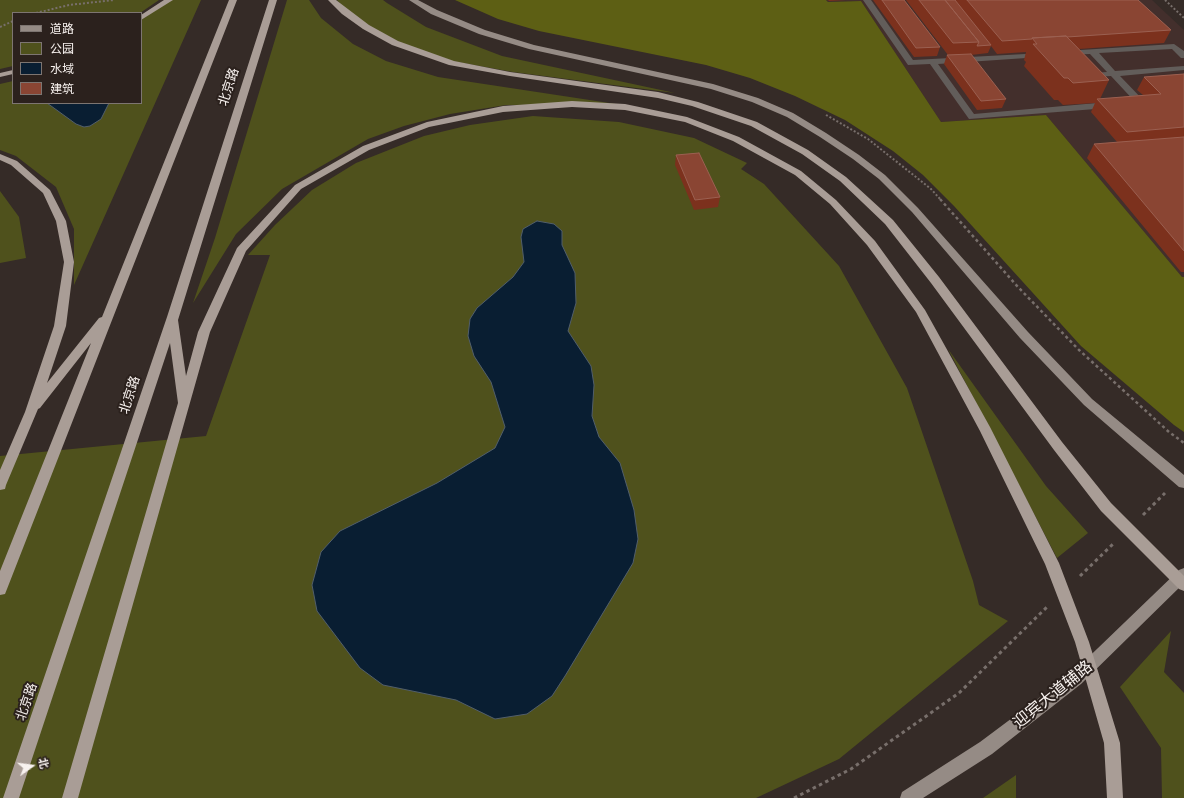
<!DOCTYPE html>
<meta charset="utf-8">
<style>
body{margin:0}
#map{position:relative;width:1184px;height:798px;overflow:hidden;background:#352b27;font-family:Manrope,"Noto Sans SC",sans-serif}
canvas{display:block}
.legend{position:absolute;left:12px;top:12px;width:130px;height:92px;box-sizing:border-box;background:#2b211d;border:1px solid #7d7571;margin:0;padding:5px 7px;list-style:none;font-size:12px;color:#f8f2ef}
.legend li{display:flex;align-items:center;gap:8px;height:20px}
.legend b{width:20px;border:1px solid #7d7571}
.north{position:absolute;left:12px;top:746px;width:40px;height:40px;-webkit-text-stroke:3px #2b211d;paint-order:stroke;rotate:76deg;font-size:11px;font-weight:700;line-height:16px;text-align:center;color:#f8f2ef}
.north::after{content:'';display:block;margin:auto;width:14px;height:18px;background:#f8f2ef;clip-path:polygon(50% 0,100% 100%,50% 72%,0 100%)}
</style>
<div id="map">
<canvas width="1184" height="798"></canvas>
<ul class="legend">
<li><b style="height:5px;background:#958b85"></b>道路</li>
<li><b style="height:11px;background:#4f511c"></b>公园</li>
<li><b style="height:11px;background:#091e32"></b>水域</li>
<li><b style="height:11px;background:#8a4533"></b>建筑</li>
</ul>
<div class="north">北</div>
</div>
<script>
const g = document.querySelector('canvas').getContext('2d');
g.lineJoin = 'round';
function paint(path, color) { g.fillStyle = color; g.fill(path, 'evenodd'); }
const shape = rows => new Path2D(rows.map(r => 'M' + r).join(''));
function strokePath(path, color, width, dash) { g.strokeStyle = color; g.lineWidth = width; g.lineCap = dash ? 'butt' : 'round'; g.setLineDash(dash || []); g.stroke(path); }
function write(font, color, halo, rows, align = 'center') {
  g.font = font + ' Manrope,"Noto Sans SC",sans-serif'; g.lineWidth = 4; g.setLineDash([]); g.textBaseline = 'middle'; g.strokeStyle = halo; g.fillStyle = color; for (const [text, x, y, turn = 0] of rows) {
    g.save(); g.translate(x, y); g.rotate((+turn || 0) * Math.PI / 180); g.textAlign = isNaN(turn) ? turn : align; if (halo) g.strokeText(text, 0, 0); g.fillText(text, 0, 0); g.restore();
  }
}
paint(shape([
 [826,0,1152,0,1184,30,1184,277,1182,277,1046,115,941,122,861,1,828,2]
]), '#432f2c');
paint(shape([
 [0,0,159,0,140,13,13,13,13,66,0,69],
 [169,0,201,0,74,285,74,229,56,187,16,156,0,150,0,84,13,81,13,103,141,103,141,20],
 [287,0,309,0,321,18,353,44,386,61,438,77,616,104,506,105,450,114,404,126,368,139,282,189,236,234,193,303,215,238],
 [337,0,383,0,387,3,426,27,502,56,675,93,513,72,452,61,399,42,374,29,345,9],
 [533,116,619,122,694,138,747,163,741,169,764,184,839,266,907,388,973,581,979,605,1008,621,839,759,756,798,0,798,0,456,206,436,270,255,248,255,275,225,312,190,356,163,424,136,470,125],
 [0,191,19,217,26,258,0,263],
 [948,349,1046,486,1088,533,1057,558],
 [1171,631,1164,672,1184,693,1184,798,1162,798,1161,748,1120,687],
 [1016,775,1016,798,983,798]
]), '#4f511c');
paint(shape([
 [455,0,826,0,828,2,861,1,941,122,1046,115,1182,277,1184,277,1184,432,1174,425,1081,346,954,206,923,175,893,151,845,120,795,96,750,78,706,65,539,31,498,19]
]), '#5d5f14');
const water = shape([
 [47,103,109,103,101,119,90,126,84,127,76,124,47,103],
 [537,221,554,224,562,231,562,245,575,273,576,303,568,331,591,366,594,385,592,416,599,437,620,463,634,510,638,539,633,563,565,676,552,696,527,714,495,719,456,700,383,685,360,668,317,611,312,585,321,552,340,531,437,483,495,448,505,427,491,382,474,356,468,336,470,319,477,308,513,277,524,262,521,237,523,229,537,221]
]);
paint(water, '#091e32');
strokePath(water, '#515e6b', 1);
strokePath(shape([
 [1165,0,1184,18],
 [36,13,69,5,114,0],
 [0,27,13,21],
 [826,115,868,139,931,189,941,200]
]), '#786f6b', 2, [2, 2]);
strokePath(shape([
 [940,199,1018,287,1079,350,1169,432,1184,443]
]), '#786f6b', 2.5, [3, 3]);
strokePath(shape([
 [1143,515,1165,493],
 [1080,576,1114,543],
 [794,798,851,769,959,693,1047,607]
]), '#786f6b', 3, [3.5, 3.5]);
paint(shape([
 [863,0,871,0,913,60,1044,53,1045,55,1041,57,938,64,974,114,1108,102,1112,105,1108,108,969,119,930,64,908,65,863,0],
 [1174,44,1184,51,1184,58,1181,58,1172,49,1099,53,1115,71,1184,66,1184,70,1120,76,1144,101,1145,103,1141,106,1138,105,1111,76,1094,77,1093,75,1094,73,1107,72,1090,54,1065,55,1061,53,1065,51,1174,44]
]), '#625d5a');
paint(shape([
 [409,0,418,0,437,10,485,30,534,45,713,84,758,98,793,113,826,133,859,155,885,175,918,208,1028,332,1092,399,1184,475,1184,488,1179,487,1084,405,1020,338,912,212,879,179,853,159,820,137,787,117,752,102,711,89,529,49,479,34,431,14,409,0],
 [1184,568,1184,583,1081,684,992,754,923,798,900,798,902,792,980,742,1071,674,1179,570,1184,568]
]), '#958b85');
paint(shape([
 [164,0,173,0,141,20,141,15,164,0],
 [229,0,237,0,7,589,5,594,0,595,0,571,91,343,40,408,38,409,6,485,5,489,0,490,0,470,25,412,54,326,64,262,56,221,43,193,11,165,0,160,0,154,17,161,50,190,66,221,74,262,66,326,47,383,99,318,102,317,229,0],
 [269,0,277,0,178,320,186,376,198,332,237,248,295,185,363,146,427,122,503,106,572,101,625,104,687,117,739,137,801,171,836,200,875,241,925,310,990,427,1059,563,1089,642,1120,743,1123,798,1107,798,1104,743,1075,642,1045,564,980,431,916,312,867,245,830,204,795,175,733,141,685,122,625,110,572,107,503,112,429,127,369,150,301,189,246,251,210,332,78,798,62,798,178,403,170,343,19,798,3,798,167,317,269,0],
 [328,0,336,0,369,25,398,41,454,61,510,72,658,92,698,102,757,122,808,150,846,177,893,220,939,277,1062,442,1111,503,1184,576,1184,591,1179,589,1101,511,1054,450,931,283,885,224,840,181,802,154,751,126,692,106,658,98,510,76,449,65,392,45,363,29,342,14,328,0],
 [13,70,13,74,0,77,0,73,13,70]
]), '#a99d96');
paint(shape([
 [828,0,846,0,829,1],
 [873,0,904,0,940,47,937,56,914,57],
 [906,0,1138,0,1171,30,1164,43,1079,49,1109,80,1100,99,1143,95,1137,90,1144,77,1184,74,1184,272,1181,272,1087,158,1094,144,1117,142,1091,112,1095,103,1063,105,1058,100,1054,100,1024,66,1026,62,1024,60,1026,52,997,54,991,46,988,53,971,55,1006,99,1002,108,977,110,944,64,947,55,948,55],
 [676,155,720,197,718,207,694,210,675,165]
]), '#7c311d');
const building = shape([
 [882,0,904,0,940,47,916,48,882,0],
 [919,0,945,0,979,42,953,43,919,0],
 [945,0,955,0,991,45,977,46,979,42,945,0],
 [967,0,1138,0,1171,30,1067,37,1066,36,1032,38,1032,39,1002,41,967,0],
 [1066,36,1109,80,1073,83,1068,78,1064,78,1033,44,1037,44,1032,38,1066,36],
 [971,54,1006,99,981,101,947,55,971,54],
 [1184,74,1184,127,1127,132,1097,99,1161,94,1144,77,1184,74],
 [1184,137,1184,251,1094,144,1184,137],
 [699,153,720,197,695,200,676,155,699,153]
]);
paint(building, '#8a4533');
strokePath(building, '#9b6051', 1);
write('13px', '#f8f2ef', '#2b211d', [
 ["北京路",229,87,-72],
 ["北京路",130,395,-72],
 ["北京路",27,702,-71]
]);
write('16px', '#f8f2ef', '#2b211d', [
 ["迎宾大道辅路",1053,695,-39]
]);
</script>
